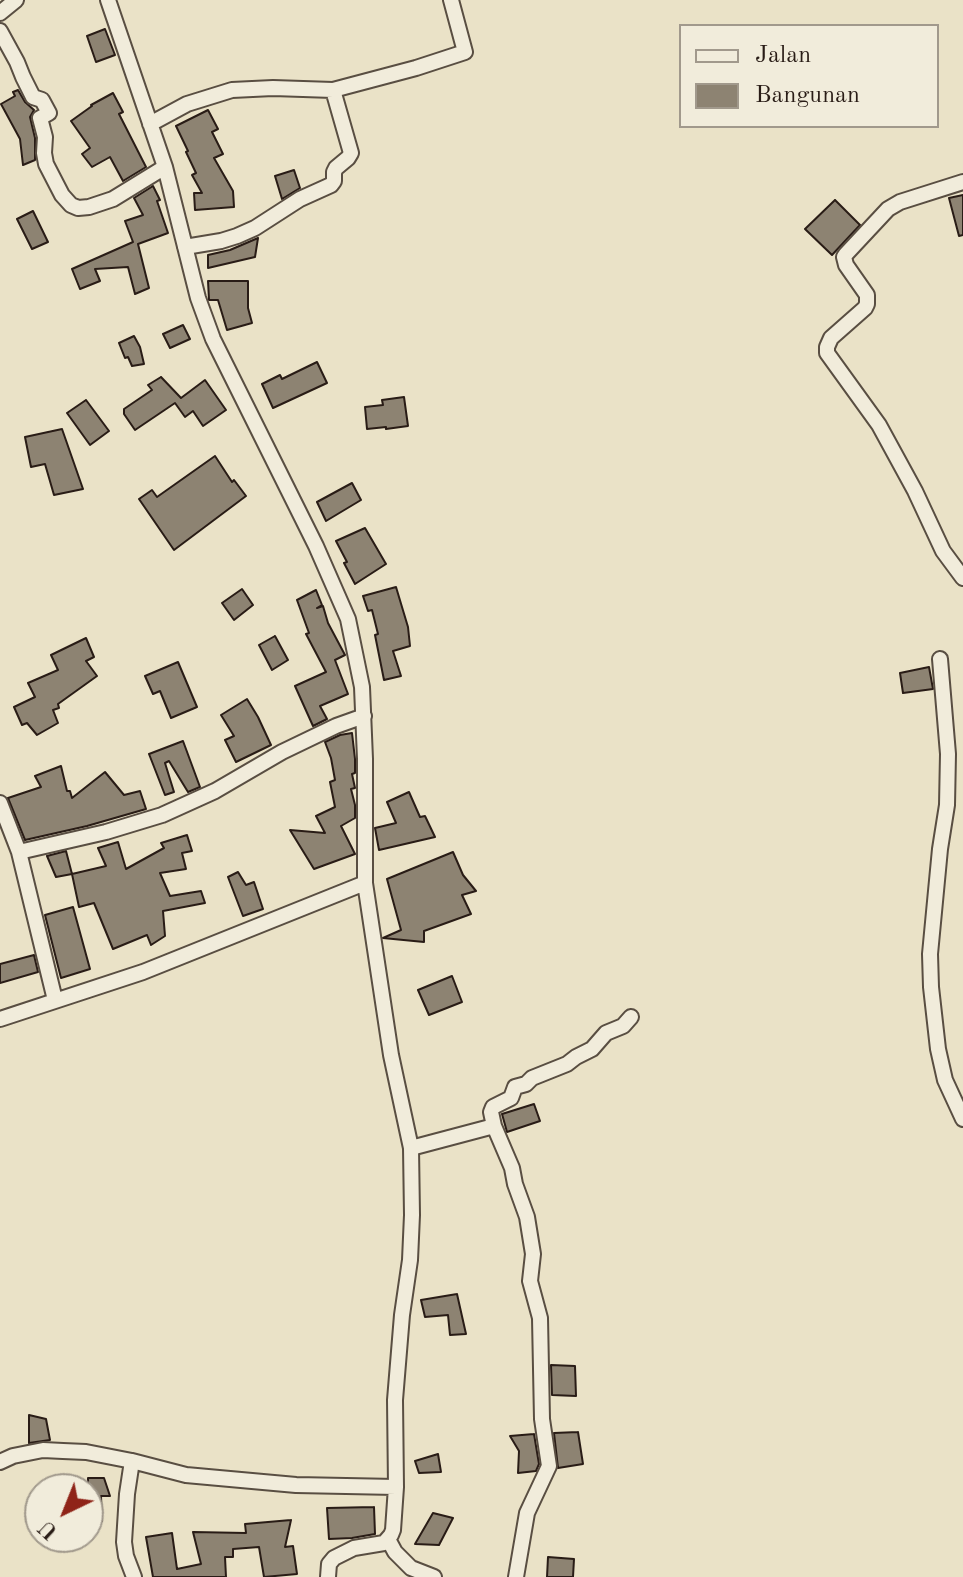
<!DOCTYPE html>
<style>
body{margin:0}
#map{position:relative;width:963px;height:1577px;overflow:hidden;background:#eae2c7;font-family:"Old Standard TT",serif}
canvas{display:block}
.legend{position:absolute;left:679px;top:24px;width:260px;height:104px;box-sizing:border-box;background:#f1ecdb;border:2px solid #a1998c;margin:0;padding:10px 14px;list-style:none;font-size:24px;color:#291c16}
.legend li{display:flex;align-items:center;gap:16px;height:40px}
.legend b{width:40px;border:2px solid #a1998c}
.north{position:absolute;left:24px;top:1473px;width:80px;height:80px;box-sizing:border-box;background:#f1ecdb;border:2px solid #a1998c;border-radius:50%;rotate:223deg;font-size:22px;font-weight:700;line-height:32px;text-align:center;color:#291c16}
.north::after{content:'';display:block;margin:auto;width:28px;height:36px;background:#8f2418;clip-path:polygon(50% 0,100% 100%,50% 72%,0 100%)}
</style>
<div id="map">
<canvas width="963" height="1577"></canvas>
<ul class="legend">
<li><b style="height:10px;background:#f1ecdb"></b>Jalan</li>
<li><b style="height:22px;background:#8d8372"></b>Bangunan</li>
</ul>
<div class="north">U</div>
</div>
<script>
const g = document.querySelector('canvas').getContext('2d');
g.lineJoin = 'round';
function paint(path, color) { g.fillStyle = color; g.fill(path, 'evenodd'); }
const shape = rows => new Path2D(rows.map(r => 'M' + r).join(''));
function strokePath(path, color, width, dash) { g.strokeStyle = color; g.lineWidth = width; g.lineCap = dash ? 'butt' : 'round'; g.setLineDash(dash || []); g.stroke(path); }
const building = shape([
 [105,29,115,55,96,62,87,36,105,29],
 [18,90,25,102,34,110,30,117,35,138,35,160,23,165,20,139,1,104,15,96,13,92,18,90],
 [113,93,123,112,119,114,146,167,123,181,110,157,92,167,82,154,90,148,71,121,92,106,91,105,113,93],
 [208,110,218,129,212,132,223,154,214,158,233,191,234,207,195,210,194,193,202,193,192,175,196,173,186,152,188,151,176,126,208,110],
 [294,170,300,188,282,199,275,176,294,170],
 [153,186,160,200,157,201,168,233,138,244,149,288,135,294,128,267,95,269,100,281,80,289,72,269,133,242,125,221,143,215,134,198,153,186],
 [963,195,963,235,959,236,949,198,963,195],
 [835,200,860,225,832,255,805,229,835,200],
 [33,211,48,242,32,249,17,219,33,211],
 [258,238,255,257,208,268,208,255,230,250,258,238],
 [208,281,248,281,248,308,252,323,227,330,218,300,209,300,208,281],
 [183,325,190,339,170,348,163,334,183,325],
 [134,336,140,347,144,364,132,366,128,357,125,358,119,343,134,336],
 [317,362,327,383,273,408,262,384,280,375,282,379,317,362],
 [161,377,181,398,205,380,226,410,203,426,193,411,185,417,175,403,135,430,124,414,124,409,152,390,148,385,161,377],
 [404,397,408,426,386,429,386,427,367,429,365,407,383,405,382,400,404,397],
 [86,400,109,431,90,445,67,413,86,400],
 [62,429,83,489,54,495,45,464,31,467,25,437,62,429],
 [215,456,232,482,234,480,246,496,174,550,139,499,152,490,157,497,215,456],
 [352,483,361,500,326,521,317,502,352,483],
 [365,528,386,564,355,584,344,563,347,562,336,541,365,528],
 [396,587,408,627,410,646,393,651,401,676,384,680,375,635,378,634,372,610,368,611,363,596,396,587],
 [242,589,253,605,234,620,222,603,242,589],
 [316,590,322,605,317,608,323,606,328,623,345,655,335,660,348,694,320,706,327,719,313,726,295,686,326,672,306,634,309,633,297,600,316,590],
 [275,636,288,660,272,670,259,645,275,636],
 [86,638,94,657,86,661,97,676,58,704,59,708,53,710,58,723,37,735,27,723,22,725,14,707,35,697,28,683,58,670,51,655,86,638],
 [178,662,197,707,171,718,160,691,153,694,145,676,178,662],
 [929,667,933,689,903,693,900,673,929,667],
 [247,699,258,717,271,745,236,762,225,740,234,736,221,715,247,699],
 [352,733,355,759,355,773,352,774,355,788,351,789,355,805,355,818,341,826,355,854,314,869,290,830,325,833,316,816,335,807,330,782,335,780,331,758,325,742,340,735,352,733],
 [183,741,200,787,188,792,169,761,165,763,174,792,165,795,149,754,183,741],
 [61,766,67,791,70,791,72,798,105,772,124,795,140,791,146,809,87,826,25,840,8,798,41,787,35,776,61,766],
 [409,792,420,817,425,816,435,837,379,850,375,828,396,823,387,802,409,792],
 [187,835,192,851,182,853,186,869,160,873,170,896,201,891,205,903,163,911,165,936,151,945,147,935,113,949,94,903,79,907,72,874,106,866,98,848,118,842,126,869,164,848,161,843,187,835],
 [66,851,72,874,56,877,47,856,66,851],
 [453,852,463,875,476,891,462,895,471,914,424,931,424,942,383,938,401,930,387,879,453,852],
 [238,872,246,885,254,882,263,909,243,916,228,877,238,872],
 [73,907,90,969,61,978,45,915,73,907],
 [34,955,38,972,0,983,0,964,34,955],
 [452,976,462,1002,429,1015,418,990,452,976],
 [534,1104,540,1121,507,1132,502,1114,534,1104],
 [457,1294,466,1334,450,1335,448,1315,425,1317,421,1300,457,1294],
 [551,1365,575,1366,576,1396,552,1395,551,1365],
 [29,1415,46,1419,50,1440,29,1443,29,1415],
 [578,1432,583,1464,558,1468,554,1433,578,1432],
 [534,1434,539,1464,536,1471,518,1473,519,1451,510,1436,534,1434],
 [438,1454,441,1472,419,1473,415,1461,438,1454],
 [88,1478,104,1478,110,1496,101,1496,102,1521,88,1521,88,1478],
 [374,1507,375,1534,352,1538,329,1539,327,1508,374,1507],
 [433,1513,453,1518,439,1545,415,1544,433,1513],
 [291,1520,285,1547,293,1546,297,1574,264,1577,259,1547,233,1549,233,1557,225,1557,226,1577,153,1577,146,1537,172,1533,177,1569,201,1564,193,1532,246,1533,245,1524,291,1520],
 [548,1557,574,1559,573,1577,547,1577,548,1557]
]);
paint(building, '#8d8372');
strokePath(building, '#291c16', 2);
const street = shape([
 [108,0,165,167,198,298,213,339,316,546,348,619,362,687,365,759,365,883,391,1055,411,1148,412,1215,410,1260,402,1315,395,1400,396,1487,393,1530,391,1535,384,1543,354,1548,334,1558,329,1564,328,1577],
 [0,13,16,0],
 [0,31,17,62,23,77,33,97,42,100,49,113,40,118,45,137,44,153,46,164,62,195,71,205,78,208,89,207,113,199,165,167],
 [150,124,187,104,232,90,273,88,333,90,416,68,465,52,451,0],
 [963,182,900,202,888,209,846,254,844,257,846,265,867,295,867,304,865,308,831,338,827,347,827,353,879,425,915,491,943,551,963,578],
 [185,247,221,241,237,236,255,228,300,199,331,185,334,181,334,172,336,168,348,158,351,153,333,90],
 [940,659,948,754,947,805,940,849,930,954,931,987,938,1049,945,1080,963,1119],
 [0,803,19,852,55,1000],
 [19,852,106,832,162,815,215,791,282,752,336,726,364,716],
 [0,1019,143,972,365,883],
 [494,1126,491,1112,493,1107,511,1098,515,1087,526,1084,532,1078,567,1064,576,1057,592,1049,606,1033,623,1026,631,1017],
 [411,1148,494,1126,512,1168,515,1184,527,1217,533,1254,530,1281,540,1318,542,1419,549,1466,527,1513,516,1577],
 [132,1461,127,1494,124,1542,126,1556,134,1577],
 [0,1462,13,1456,43,1450,63,1451,86,1452,132,1461,186,1475,296,1485,396,1487],
 [388,1539,395,1552,411,1568,434,1577]
]);
strokePath(street, '#594e42', 18);
strokePath(street, '#f1ecdb', 14);
</script>
